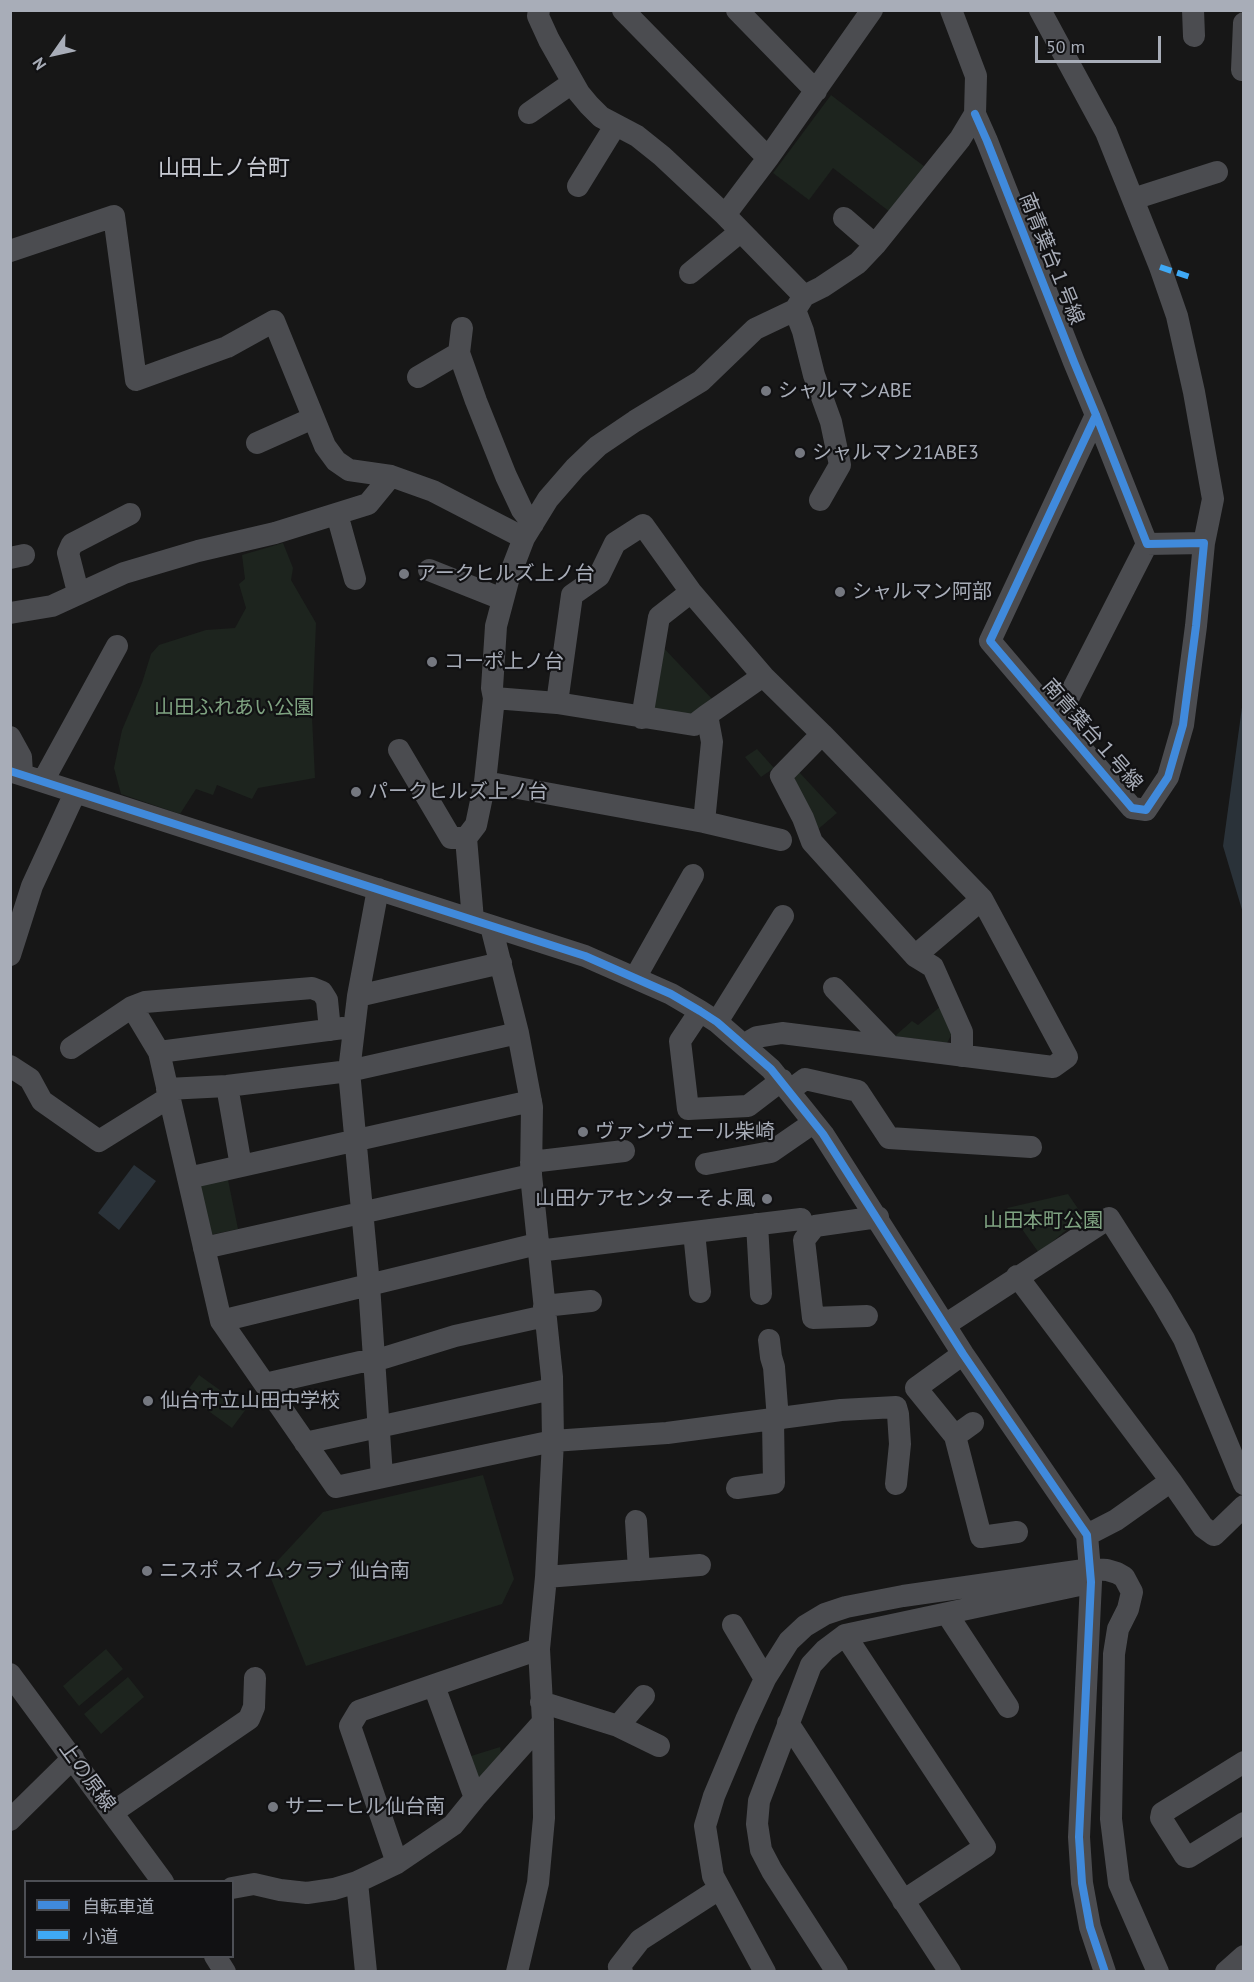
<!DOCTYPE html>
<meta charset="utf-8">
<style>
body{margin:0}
#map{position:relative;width:1254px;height:1982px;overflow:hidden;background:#171717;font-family:"PT Sans","Noto Sans JP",sans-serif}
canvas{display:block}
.frame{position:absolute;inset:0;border:12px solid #a8adb8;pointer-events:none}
.legend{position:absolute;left:24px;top:1880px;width:210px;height:78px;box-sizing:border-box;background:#111113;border:2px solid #4d4f55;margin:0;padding:8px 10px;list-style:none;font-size:18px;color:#a8adb8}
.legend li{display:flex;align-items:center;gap:12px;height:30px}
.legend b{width:30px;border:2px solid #4d4f55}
.north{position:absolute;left:24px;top:24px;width:60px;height:60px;-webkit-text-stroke:4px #111113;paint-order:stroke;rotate:236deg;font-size:16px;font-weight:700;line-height:24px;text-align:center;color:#a8adb8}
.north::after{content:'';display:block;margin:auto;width:21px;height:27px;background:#a8adb8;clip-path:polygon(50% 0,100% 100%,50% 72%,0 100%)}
.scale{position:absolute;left:1035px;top:36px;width:126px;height:27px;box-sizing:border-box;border:3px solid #a8adb8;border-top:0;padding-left:8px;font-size:18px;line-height:21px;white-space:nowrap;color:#a8adb8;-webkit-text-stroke:4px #111113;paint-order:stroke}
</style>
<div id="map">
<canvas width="1254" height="1982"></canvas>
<div class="frame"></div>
<ul class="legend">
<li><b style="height:8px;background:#408adc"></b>自転車道</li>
<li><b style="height:8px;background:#3fa9f5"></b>小道</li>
</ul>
<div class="north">N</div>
<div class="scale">50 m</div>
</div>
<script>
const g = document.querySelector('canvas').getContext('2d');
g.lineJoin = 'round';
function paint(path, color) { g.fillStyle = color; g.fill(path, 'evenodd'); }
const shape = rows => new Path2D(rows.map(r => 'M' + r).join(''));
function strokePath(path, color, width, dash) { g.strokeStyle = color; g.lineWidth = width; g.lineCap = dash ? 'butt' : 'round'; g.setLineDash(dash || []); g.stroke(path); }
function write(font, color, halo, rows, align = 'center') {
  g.font = font + ' "PT Sans","Noto Sans JP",sans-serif'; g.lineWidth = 4.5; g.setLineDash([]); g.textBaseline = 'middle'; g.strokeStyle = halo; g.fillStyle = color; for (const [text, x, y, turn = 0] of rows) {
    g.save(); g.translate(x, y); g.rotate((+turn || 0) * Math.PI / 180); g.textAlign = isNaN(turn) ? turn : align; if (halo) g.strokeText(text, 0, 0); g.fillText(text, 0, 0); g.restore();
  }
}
paint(shape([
 [831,95,925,167,890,212,833,168,809,200,773,173],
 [283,543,293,568,291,580,316,623,312,717,315,778,258,788,252,799,217,785,213,795,196,789,180,814,121,794,114,768,122,730,142,683,151,654,159,645,206,630,235,628,246,608,239,584,245,579,242,555],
 [658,642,714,701,689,721,646,714],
 [757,749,774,768,761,777,745,757],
 [799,772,837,813,816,831,794,777],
 [941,1006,955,1028,947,1043,895,1036,912,1021,918,1025],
 [227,1175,238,1229,205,1236,193,1182],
 [1068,1194,1083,1216,1039,1253,1007,1208],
 [199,1375,246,1409,232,1428,185,1394],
 [483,1475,514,1579,502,1604,306,1666,268,1571,323,1512],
 [106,1649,123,1669,79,1706,63,1686],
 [128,1677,144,1697,101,1734,84,1714],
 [500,1747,502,1759,477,1781,468,1757]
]), '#1d241e');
paint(shape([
 [1243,700,1243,913,1223,846],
 [134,1165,156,1181,119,1230,98,1213]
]), '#2a3239');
strokePath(shape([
 [539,10,538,16,549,40,579,93,589,105,601,117,637,136,662,156,725,215,804,296],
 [623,10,768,158],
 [737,10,816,91],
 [1040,10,1106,132,1160,267,1177,316,1194,392,1213,499,1204,543],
 [1193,10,1194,36],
 [1242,70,1244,23],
 [529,113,572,83],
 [975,114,987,141,1074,362,1096,415,1147,544,1204,543,1196,626,1183,725,1168,777,1146,810,1132,808,990,641,1096,415],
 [578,186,615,126],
 [1133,199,1217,172],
 [725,215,768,158,872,10],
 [844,218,875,245],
 [10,251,114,216,136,380,227,347,274,321,325,446,336,461,349,470,391,476,433,491,524,538],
 [690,273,740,232],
 [795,310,803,331,814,375,831,422,840,465,820,500],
 [462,328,459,353,476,401,506,476,522,510,533,524],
 [418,377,459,353],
 [257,443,313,418],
 [337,514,355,579],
 [10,558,24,555],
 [429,570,502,599],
 [78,592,68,553,72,544,130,514],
 [10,613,52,606,124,573,198,551,275,533,368,504,391,476],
 [494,698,557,703,694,725,707,715],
 [557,703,572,595,599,576,615,543,643,525,691,592,763,676,707,715,712,742,704,822],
 [642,718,659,617,691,592],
 [1057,720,1147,544],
 [822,734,781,776,803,818,812,842,915,956,982,899],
 [10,737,21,757,22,774],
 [399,750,451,838,466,838],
 [10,771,585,956,671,994,700,1011,717,1022,771,1069,823,1134,963,1354,1087,1535,1091,1582,1079,1837,1082,1883,1090,1927,1105,1972],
 [43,781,117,646],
 [485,782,704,822,781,840],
 [378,889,358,996,349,1071,369,1285,382,1476],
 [473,920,466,838,476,825,485,782,494,698,492,688,496,626,509,577,524,538,548,499,575,468,598,446,635,421,701,381,755,329,795,310,804,296,822,287,858,263,875,245,960,139,975,114,976,76,951,10],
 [491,926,518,1033,532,1107,531,1175,552,1377,553,1441,546,1577,539,1649,543,1722,544,1818,538,1883,517,1972],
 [10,955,32,886,75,793],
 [915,956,933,967,962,1032,962,1056],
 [635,978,693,875],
 [834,988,890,1046],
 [358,996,501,963],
 [132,1007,159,1052,221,1321,336,1487,553,1441,667,1433,841,1410,896,1407,898,1414,900,1444,896,1484],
 [700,1011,680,1041,688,1109,748,1106,782,1080],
 [717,1022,783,916],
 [745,1044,757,1037,782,1033,1053,1067,1067,1057,982,899,822,734,763,676],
 [71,1048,132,1007,145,1002,312,988,322,992,327,1000,330,1030],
 [159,1052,343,1028],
 [10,1066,30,1079,42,1101,99,1141,168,1098],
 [227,1086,241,1166],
 [167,1089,227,1086,349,1071,518,1033],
 [790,1090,805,1079,858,1091,889,1138,1031,1147],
 [531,1162,624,1151],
 [706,1164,771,1152,813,1123],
 [188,1178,531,1101],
 [757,1224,761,1294],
 [694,1232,700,1292],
 [204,1248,531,1175],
 [538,1251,801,1219],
 [1017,1276,1171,1481,1203,1527,1214,1535,1244,1506],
 [544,1306,591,1301],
 [867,1316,813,1318,804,1240,815,1226,878,1217],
 [221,1321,537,1244],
 [945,1325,1109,1218,1162,1301,1184,1339,1244,1484],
 [769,1340,771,1357,774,1367,778,1420],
 [963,1354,916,1388,955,1436,981,1537,1017,1532],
 [265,1384,360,1362,374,1361,455,1336,545,1316],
 [955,1436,973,1423],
 [305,1443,552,1389],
 [737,1488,774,1483,773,1420],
 [636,1521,639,1570],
 [1087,1535,1116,1520,1171,1481],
 [546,1577,700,1565],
 [947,1614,1008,1707],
 [733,1625,765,1679],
 [845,1635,985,1847,903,1901],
 [10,1674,163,1882],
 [434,1686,475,1798],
 [541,1702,618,1726,659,1746],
 [788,1723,950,1972],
 [618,1726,644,1696],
 [1244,1762,1162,1813,1161,1818,1185,1856,1189,1857,1244,1823],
 [113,1812,249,1719,254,1707,255,1678],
 [10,1820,73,1758],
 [397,1863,350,1726,359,1711,539,1649],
 [357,1882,366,1972],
 [232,1888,254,1884,280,1890,307,1893,334,1889,357,1882,397,1863,453,1825,475,1798,543,1722],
 [215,1956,225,1972],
 [622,1972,619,1967,640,1940,719,1889],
 [765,1972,713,1876,705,1826,714,1796,746,1720,765,1679,789,1641,805,1626,825,1614,846,1607,903,1596,1091,1569,1107,1570,1117,1573,1124,1577,1132,1592,1128,1609,1118,1629,1114,1654,1111,1819,1119,1883,1158,1972],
 [837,1972,772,1871,761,1850,757,1824,759,1801,811,1665,825,1650,845,1635,1084,1584],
 [1226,1972,1244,1956]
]), '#4b4c50', 22);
strokePath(shape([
 [1160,267,1193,278]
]), '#3fa9f5', 6, [12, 6]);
strokePath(shape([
 [975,114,987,141,1074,362,1096,415,1147,544,1204,543,1196,626,1183,725,1168,777,1146,810,1132,808,990,641,1096,415],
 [10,771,585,956,671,994,700,1011,717,1022,771,1069,823,1134,963,1354,1087,1535,1091,1582,1079,1837,1082,1883,1090,1927,1105,1972]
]), '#408adc', 8);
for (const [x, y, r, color] of [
 [766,391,6,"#757880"],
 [800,453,6,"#757880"],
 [404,574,6,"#757880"],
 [840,592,6,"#757880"],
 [432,662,6,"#757880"],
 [356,792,6,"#757880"],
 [583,1132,6,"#757880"],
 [767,1199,6,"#757880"],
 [148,1401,6,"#757880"],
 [147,1571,6,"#757880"],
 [273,1807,6,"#757880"]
]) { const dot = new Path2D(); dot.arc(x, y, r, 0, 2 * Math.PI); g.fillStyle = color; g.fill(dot); strokePath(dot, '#111113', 2); }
write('20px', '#a8adb8', '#111113', [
 ["南青葉台１号線",1051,259,68],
 ["南青葉台１号線",1092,735,49],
 ["上の原線",87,1777,54]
]);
write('20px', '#a8adb8', '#111113', [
 ["シャルマンABE",778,391],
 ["シャルマン21ABE3",812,453],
 ["アークヒルズ上ノ台",416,574],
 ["シャルマン阿部",852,592],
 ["コーポ上ノ台",444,662],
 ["パークヒルズ上ノ台",368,792],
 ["ヴァンヴェール柴崎",595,1132],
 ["山田ケアセンターそよ風",755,1199,"right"],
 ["仙台市立山田中学校",160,1401],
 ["ニスポ スイムクラブ 仙台南",159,1571],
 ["サニーヒル仙台南",285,1807]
], 'left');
write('20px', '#7fa381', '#111113', [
 ["山田ふれあい公園",234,708],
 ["山田本町公園",1043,1221]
]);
write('22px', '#c9ccd4', '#111113', [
 ["山田上ノ台町",224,169]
]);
</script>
